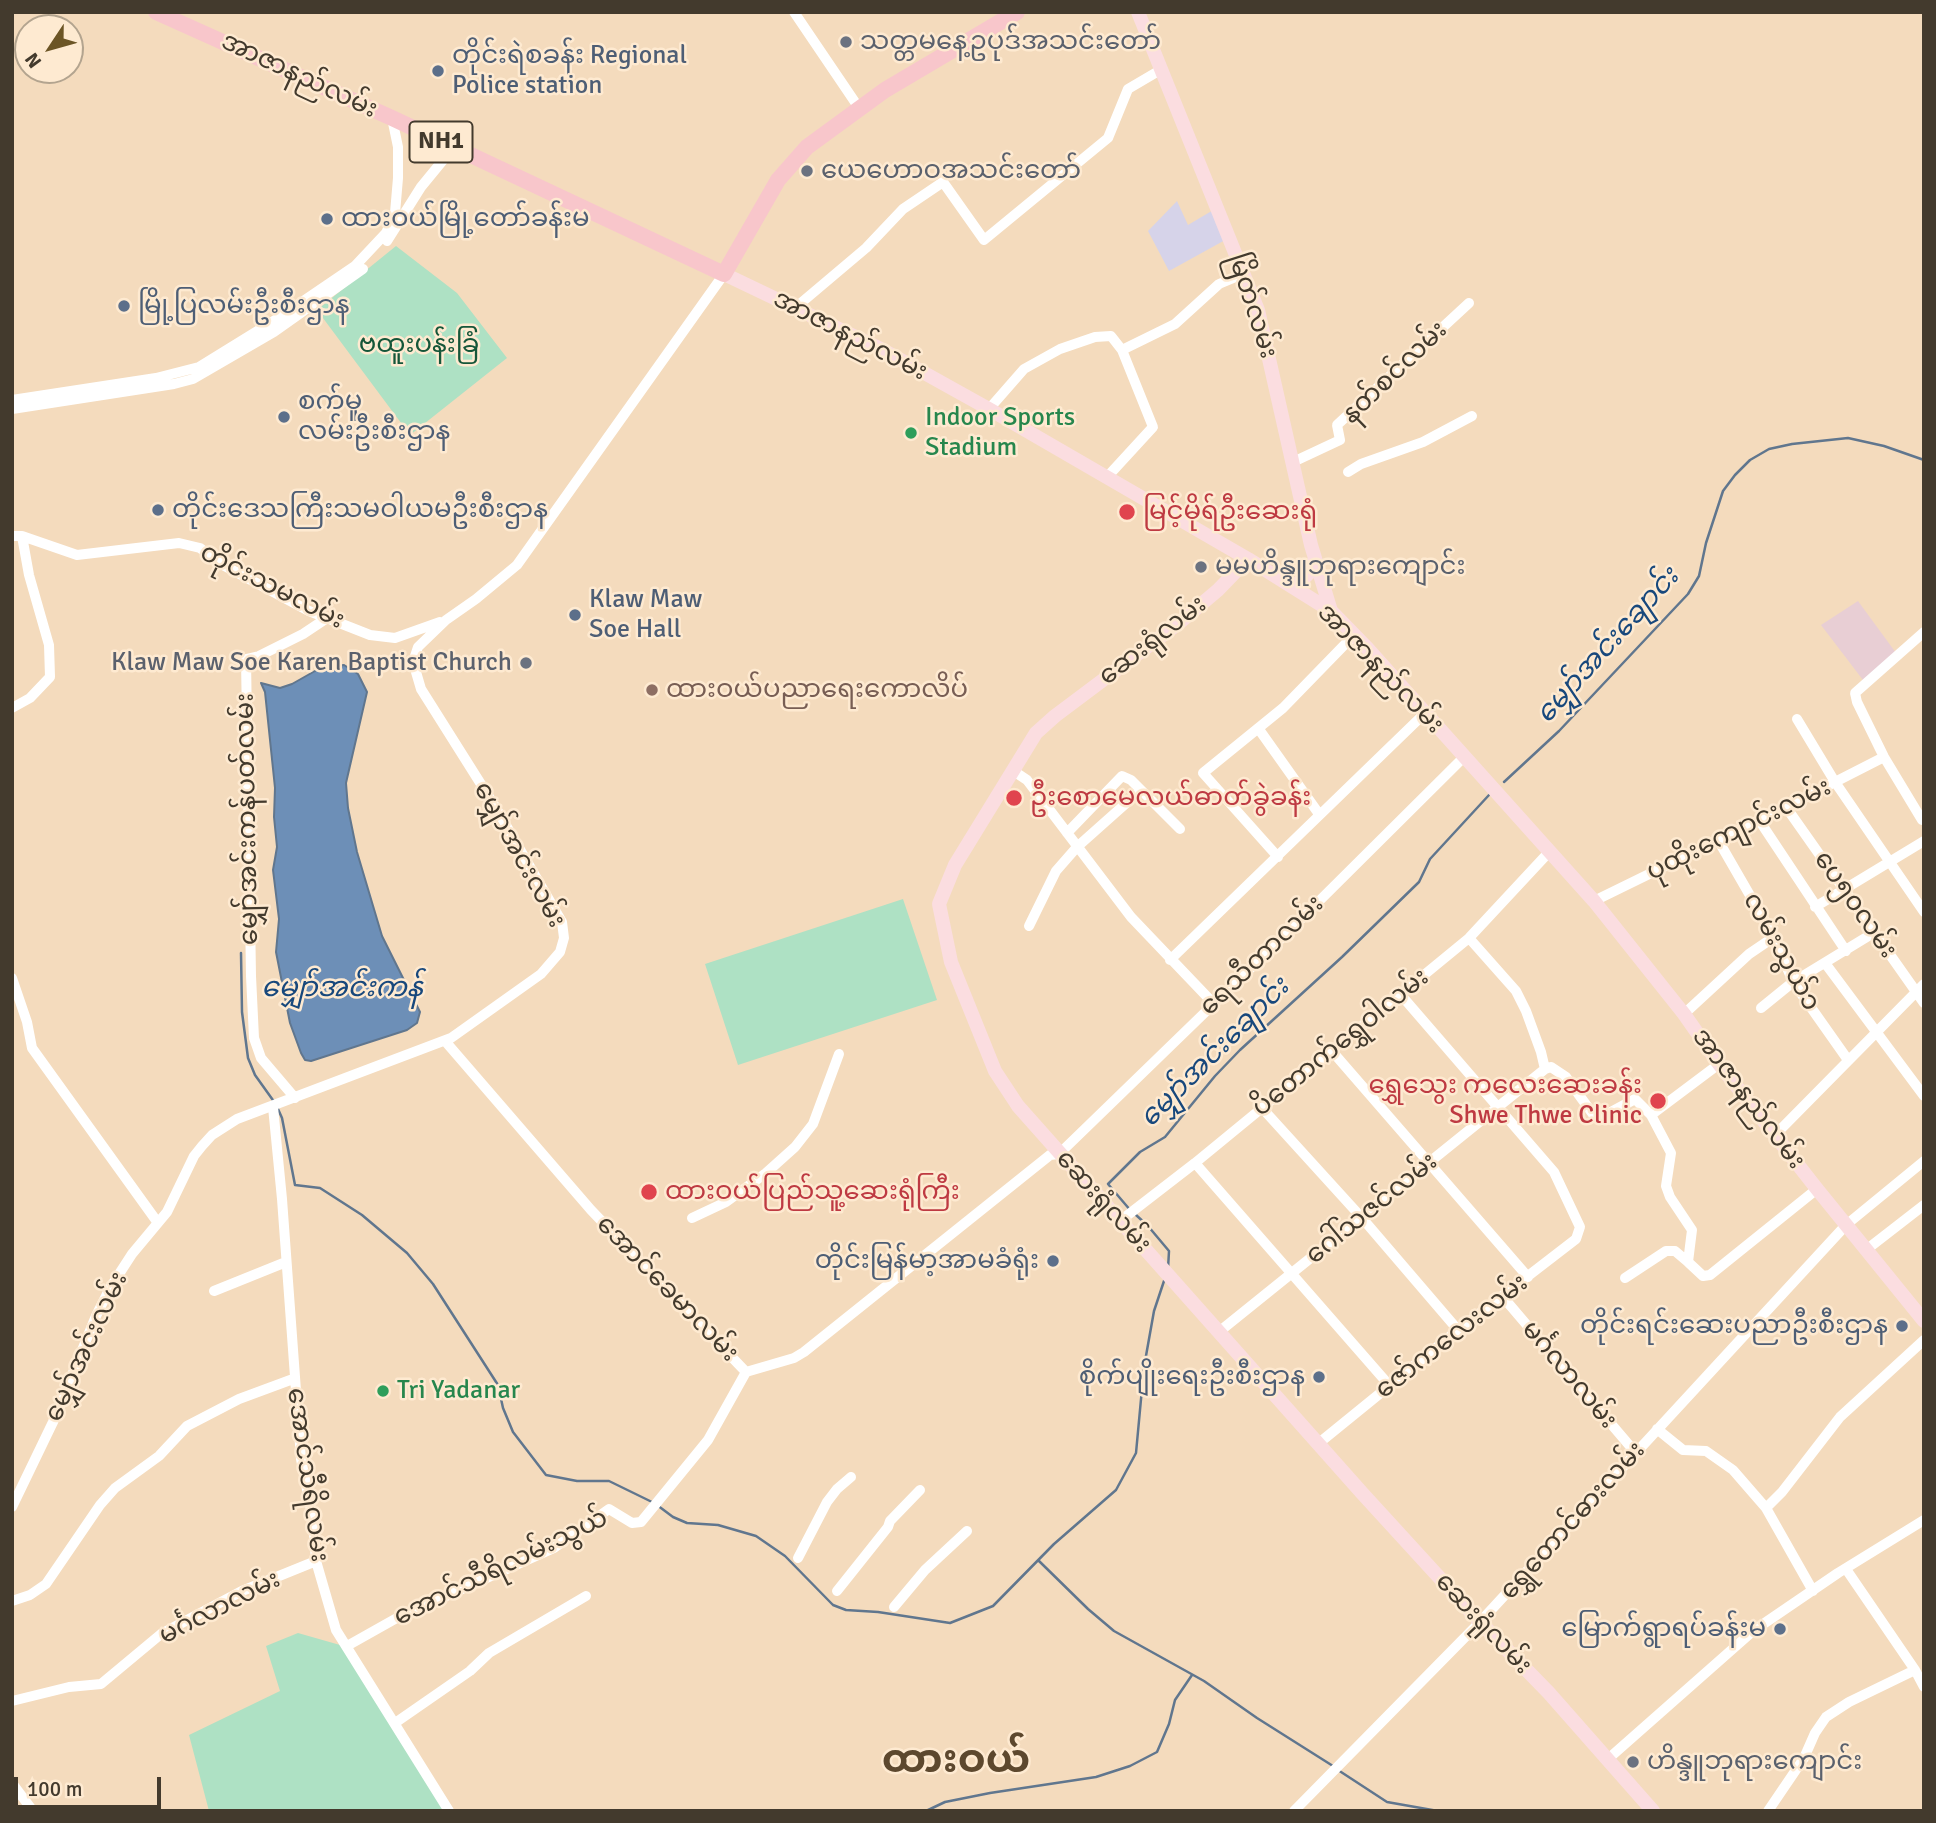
<!DOCTYPE html>
<meta charset="utf-8">
<style>
body{margin:0}
#map{position:relative;width:1936px;height:1823px;overflow:hidden;background:#f4dbbd;font-family:Signika,sans-serif}
canvas{display:block}
.frame{position:absolute;inset:0;border:14px solid #433a2d;pointer-events:none}
.north{position:absolute;left:14px;top:14px;width:70px;height:70px;box-sizing:border-box;background:#feead1;border:2px solid #b3a48f;border-radius:50%;rotate:234deg;font-size:19px;font-weight:700;line-height:28px;text-align:center;color:#433a2d}
.north::after{content:'';display:block;margin:auto;width:24px;height:32px;background:#6c5525;clip-path:polygon(50% 0,100% 100%,50% 72%,0 100%)}
.scale{position:absolute;left:14px;top:1777px;width:147px;height:32px;box-sizing:border-box;border:4px solid #433a2d;border-top:0;padding-left:9px;font-size:21px;line-height:24px;white-space:nowrap;color:#433a2d;-webkit-text-stroke:5px #feead1;paint-order:stroke}
</style>
<div id="map">
<canvas width="1936" height="1823"></canvas>
<div class="frame"></div>
<div class="north">N</div>
<div class="scale">100 m</div>
</div>
<script>
const g = document.querySelector('canvas').getContext('2d');
g.lineJoin = 'round';
function paint(path, color) { g.fillStyle = color; g.fill(path, 'evenodd'); }
const shape = rows => new Path2D(rows.map(r => 'M' + r).join(''));
function strokePath(path, color, width, dash) { g.strokeStyle = color; g.lineWidth = width; g.lineCap = dash ? 'butt' : 'round'; g.setLineDash(dash || []); g.stroke(path); }
function write(font, color, halo, rows, align = 'center') {
  g.font = font + ' Signika,"Noto Sans Myanmar",sans-serif'; g.lineWidth = 5; g.setLineDash([]); g.textBaseline = 'middle'; g.strokeStyle = halo; g.fillStyle = color; for (const [text, x, y, turn = 0] of rows) {
    g.save(); g.translate(x, y); g.rotate((+turn || 0) * Math.PI / 180); g.textAlign = isNaN(turn) ? turn : align; if (halo) g.strokeText(text, 0, 0); g.fillText(text, 0, 0); g.restore();
  }
}
paint(shape([
 [1177,201,1188,225,1215,209,1227,239,1169,271,1148,231]
]), '#d6d3e9');
paint(shape([
 [1858,601,1899,657,1866,684,1821,625]
]), '#e8ced4');
paint(shape([
 [396,246,457,293,507,358,410,435,317,310],
 [903,899,937,1000,738,1065,705,964],
 [298,1633,340,1645,444,1811,209,1811,189,1735,280,1691,266,1646]
]), '#aee1c4');
const water = shape([
 [344,665,358,674,367,692,346,783,348,808,357,852,382,936,420,1012,417,1023,407,1030,311,1061,305,1060,301,1053,290,1023,276,952,279,919,273,870,277,847,274,817,275,788,265,692,261,683,280,688,292,684,322,667,344,665]
]);
paint(water, '#6d8fb7');
strokePath(water, '#60768e', 2);
strokePath(shape([
 [1504,782,1559,731,1688,594,1699,576,1706,543,1723,491,1735,475,1750,460,1769,449,1792,444,1848,438,1884,446,1924,460],
 [241,953,242,1012,248,1058,255,1075,275,1103],
 [278,1109,282,1118,295,1185,320,1188,362,1215,407,1253,433,1284,498,1385,503,1408,513,1432,546,1475,577,1481,609,1481,652,1502],
 [1131,1211,1108,1184,1140,1152,1165,1137,1215,1076,1240,1050,1342,957,1419,882,1430,859,1489,795],
 [1136,1215,1148,1226,1169,1251,1168,1269],
 [657,1505,673,1517,687,1523,718,1525,756,1536,785,1556,833,1605,846,1610,878,1612,950,1623,993,1606,1054,1544,1116,1490,1136,1453,1144,1367,1154,1311,1165,1278],
 [1039,1561,1088,1609,1114,1631,1204,1681,1257,1718,1333,1766],
 [1338,1770,1387,1802,1438,1811],
 [926,1811,945,1802,990,1793,1096,1777,1130,1766,1157,1752,1169,1724,1175,1700,1192,1675]
]), '#60768e', 2.5);
strokePath(shape([
 [794,12,859,108],
 [387,241,421,187,453,148],
 [795,308,866,248,903,209,943,182,984,240,1108,138,1128,89,1162,69],
 [12,400,156,378,199,367,280,317,355,266,386,233,395,213,398,178,398,147,392,118],
 [12,409,174,384,193,379,274,332,363,269],
 [989,409,1024,369,1060,349,1095,337,1111,336,1122,350,1175,324,1219,284,1243,274],
 [1293,462,1340,440,1337,425,1469,303],
 [1348,472,1361,464,1423,442,1472,416],
 [1108,476,1153,427,1122,350],
 [12,536,22,536,77,555,179,543,200,548,221,564,309,611,370,635,395,638,440,622],
 [1924,632,1855,693,1857,702,1884,757,1922,820,1924,818],
 [12,708,30,698,50,677,49,645,29,575,22,536],
 [1797,719,1835,782,1924,912],
 [1258,728,1319,814],
 [1012,770,1027,780,1131,917,1214,1004],
 [1786,807,1924,1003],
 [1759,820,1846,951],
 [1067,833,1122,776,1131,780,1180,829],
 [1718,840,1774,937,1793,982,1848,1060],
 [1278,857,1203,773,1283,708,1354,635],
 [1594,901,1786,807,1884,757],
 [1815,907,1924,841],
 [1029,926,1056,871,1077,847,1141,790],
 [1469,938,1516,991,1526,1011,1541,1052,1545,1069],
 [1170,960,1425,713],
 [1825,963,1924,1096],
 [12,978,27,1022,32,1048,158,1223],
 [1761,1008,1793,982,1875,932],
 [1684,1014,1749,954,1774,937],
 [445,1041,591,1210,746,1372,794,1358,804,1352,1050,1155,1059,1154,1291,929,1464,757],
 [1331,1050,1528,1277],
 [295,1098,261,1058,254,1038,251,976,246,659,259,656,303,634,327,618],
 [273,1107,282,1199,301,1459,313,1520,316,1561,336,1630,449,1811],
 [1262,1108,1362,1218,1458,1330],
 [1651,1115,1719,1064],
 [1775,1135,1924,984],
 [1195,1163,1389,1385],
 [692,1218,726,1202,766,1173,795,1147,813,1124,839,1054],
 [1120,1221,1195,1163,1469,938,1550,851],
 [1866,1250,1924,1205],
 [1625,1278,1666,1251,1675,1251,1688,1262],
 [214,1291,286,1262],
 [1503,1297,1635,1452],
 [1220,1331,1545,1069,1551,1067,1566,1077,1595,1117,1600,1118,1635,1099,1651,1115,1671,1153,1666,1186,1670,1197,1692,1230,1688,1262,1703,1276,1710,1275,1817,1189],
 [1657,1429,1683,1450,1706,1451,1733,1470,1766,1508,1813,1591],
 [1319,1443,1458,1330,1576,1239,1580,1227,1554,1172,1401,995],
 [12,1507,53,1422,96,1316,110,1288,132,1254,167,1212,194,1156,202,1146,212,1135,237,1119,451,1038,541,974,560,952,564,938,562,922,496,808,421,689,416,672,415,656,418,647,446,620,476,599,517,565,724,274],
 [1766,1508,1782,1492,1840,1417,1924,1340],
 [798,1558,827,1502,837,1489,851,1477],
 [1846,1569,1915,1670,1924,1687],
 [837,1591,888,1527,890,1521,920,1490],
 [12,1601,30,1595,46,1584,100,1505,115,1488,159,1456,187,1426,239,1399,293,1379],
 [894,1607,925,1570,967,1531],
 [347,1646,395,1619,554,1548,609,1509,632,1523,641,1522,708,1440,746,1372],
 [12,1701,69,1687,101,1684,161,1634,242,1591,316,1561],
 [395,1723,470,1671,489,1653,586,1596],
 [1608,1759,1753,1631,1838,1573,1924,1520],
 [12,1783,33,1811],
 [1294,1811,1480,1622,1846,1225,1924,1161],
 [1768,1811,1804,1758,1815,1733,1826,1717,1849,1702,1915,1670]
]), '#fff', 10);
strokePath(shape([
 [1138,12,1258,310,1311,545,1331,611],
 [724,274,883,350,989,409,1248,559,1331,611,1368,649,1594,901,1684,1014,1719,1064,1817,1189,1924,1321],
 [1248,559,1218,590,1179,623,1055,716,1036,733,955,865,939,904,951,962,995,1071,1018,1106,1362,1493,1480,1622,1549,1693,1653,1811],
 [1291,586,1300,582,1308,574,1315,559]
]), '#fbdde0', 14);
strokePath(shape([
 [156,12,392,118,724,274,778,180,807,147,885,90,1017,12]
]), '#f8c6cb', 16);
for (const [x, y, r, color] of [
 [846,42,7,"#6b7280"],
 [438,71,7,"#5c6f8a"],
 [807,171,7,"#6b7280"],
 [327,219,7,"#5c6f8a"],
 [124,306,7,"#5c6f8a"],
 [284,417,7,"#5c6f8a"],
 [911,433,7,"#2e9e5b"],
 [158,510,7,"#5c6f8a"],
 [1127,512,9,"#e0444e"],
 [1201,567,7,"#6b7280"],
 [575,615,7,"#5c6f8a"],
 [526,663,7,"#6b7280"],
 [652,690,7,"#8d6e63"],
 [1014,798,9,"#e0444e"],
 [1658,1101,9,"#e0444e"],
 [649,1192,9,"#e0444e"],
 [1053,1261,7,"#5c6f8a"],
 [1902,1326,7,"#5c6f8a"],
 [1319,1377,7,"#5c6f8a"],
 [383,1391,7,"#2e9e5b"],
 [1780,1629,7,"#5c6f8a"],
 [1633,1762,7,"#6b7280"]
]) { const dot = new Path2D(); dot.arc(x, y, r, 0, 2 * Math.PI); g.fillStyle = color; g.fill(dot); strokePath(dot, '#feead1', 2.5); }
for (const [x, y, w] of [
 [441,142,63]
]) { const box = new Path2D(); box.roundRect(x - w / 2, y - 20.5, w, 41, 5); g.fillStyle = '#feead1'; g.fill(box); strokePath(box, '#433a2d', 2); }
write('bold 24px', '#433a2d', null, [
 ["NH1",441,142]
]);
write('26px', '#5b616d', '#feead1', [
 ["သတ္တမနေ့ဥပုဒ်အသင်းတော်",860,42],
 ["ယေဟောဝအသင်းတော်",821,171],
 ["မမဟိန္ဒူဘုရားကျောင်း",1215,567],
 ["Klaw Maw Soe Karen Baptist Church",512,663,"right"],
 ["ဟိန္ဒူဘုရားကျောင်း",1647,1762]
], 'left');
write('26px', '#4e5e75', '#feead1', [
 ["တိုင်းရဲစခန်း Regional",452,56],
 ["Police station",452,86],
 ["ထားဝယ်မြို့တော်ခန်းမ",341,219],
 ["မြို့ပြလမ်းဦးစီးဌာန",138,306],
 ["စက်မူ",298,402],
 ["လမ်းဦးစီးဌာန",298,432],
 ["တိုင်းဒေသကြီးသမဝါယမဦးစီးဌာန",172,510],
 ["Klaw Maw",589,600],
 ["Soe Hall",589,630],
 ["တိုင်းမြန်မာ့အာမခံရုံး",1039,1261,"right"],
 ["တိုင်းရင်းဆေးပညာဦးစီးဌာန",1888,1326,"right"],
 ["စိုက်ပျိုးရေးဦးစီးဌာန",1305,1377,"right"],
 ["မြောက်ရွာရပ်ခန်းမ",1766,1629,"right"]
], 'left');
write('26px', '#433a2d', '#feead1', [
 ["အာဇာနည်လမ်း",299,76,25],
 ["မြိတ်လမ်း",1252,306,72],
 ["အာဇာနည်လမ်း",850,336,27],
 ["နတ်စင်လမ်း",1395,373,-44],
 ["တိုင်းသမလမ်း",272,587,27],
 ["ဆေးရုံလမ်း",1153,641,-38],
 ["အာဇာနည်လမ်း",1380,669,46],
 ["မျှော်အင်းကန်ပတ်လမ်း",248,819,-91],
 ["ပုထိုးကျောင်းလမ်း",1739,830,-26],
 ["မျှော်အင်းလမ်း",519,855,61],
 ["ပေ၅၀လမ်း",1855,905,55],
 ["လမ်းသွယ်၁",1781,952,61],
 ["ရေသီတာလမ်း",1262,956,-44],
 ["ပိတောက်ရွှေဝါလမ်း",1341,1043,-39],
 ["အာဇာနည်လမ်း",1748,1099,53],
 ["ဆေးရုံလမ်း",1103,1202,48],
 ["ဂေါ်သဇင်လမ်း",1372,1209,-39],
 ["အောင်ခေမာလမ်း",667,1289,46],
 ["ဇော်ကလေးလမ်း",1452,1337,-38],
 ["မျှော်အင်းလမ်း",87,1347,-65],
 ["မင်္ဂလာလမ်း",1569,1375,50],
 ["အောင်သီရိလမ်း",307,1475,82],
 ["ရွှေတောင်ဓားလမ်း",1573,1521,-48],
 ["အောင်သီရိလမ်းသွယ်",501,1568,-26],
 ["မင်္ဂလာလမ်း",220,1608,-27],
 ["ဆေးရုံလမ်း",1483,1624,47]
]);
write('26px', '#155639', '#feead1', [
 ["ဗထူးပန်းခြံ",419,345]
]);
write('26px', '#27864d', '#feead1', [
 ["Indoor Sports",925,418],
 ["Stadium",925,448],
 ["Tri Yadanar",397,1391]
], 'left');
write('26px', '#be3a42', '#feead1', [
 ["မြင့်မိုရ်ဦးဆေးရုံ",1143,512],
 ["ဦးစောမေလယ်ဓာတ်ခွဲခန်း",1030,798],
 ["ရွှေသွေး ကလေးဆေးခန်း",1642,1086,"right"],
 ["Shwe Thwe Clinic",1642,1116,"right"],
 ["ထားဝယ်ပြည်သူ့ဆေးရုံကြီး",665,1192]
], 'left');
write('26px', '#785e54', '#feead1', [
 ["ထားဝယ်ပညာရေးကောလိပ်",666,690]
], 'left');
write('italic 28px', '#18487c', '#feead1', [
 ["မျှော်အင်းချောင်း",1608,646,-48],
 ["မျှော်အင်းကန်",342,989],
 ["မျှော်အင်းချောင်း",1215,1053,-45]
]);
write('bold 40px', '#5d482e', '#feead1', [
 ["ထားဝယ်",956,1761]
]);
</script>
